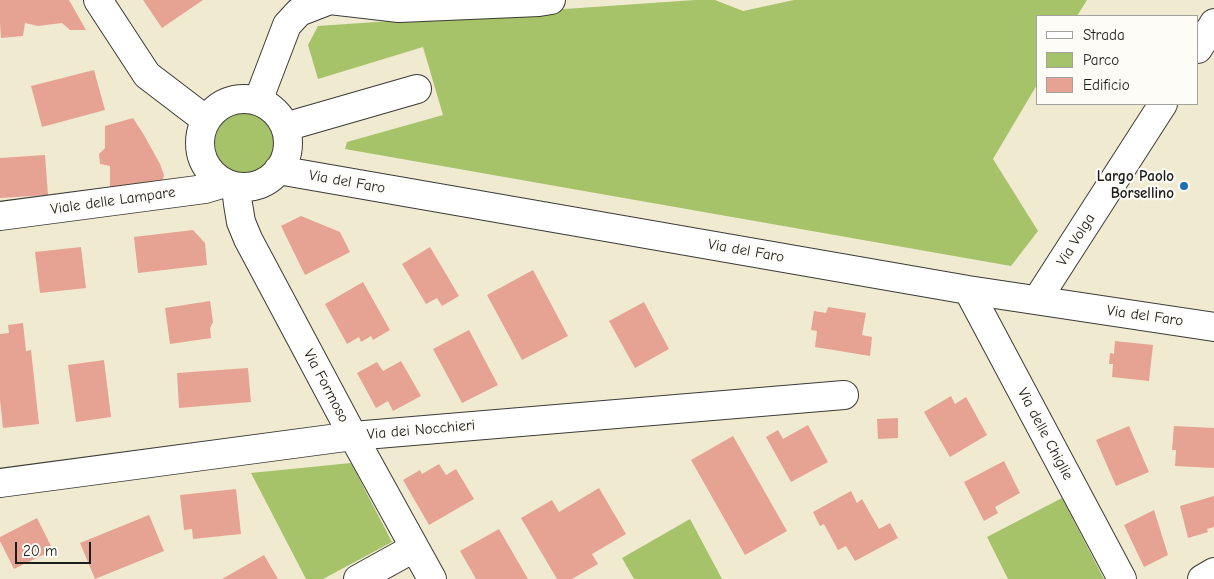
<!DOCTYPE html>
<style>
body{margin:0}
#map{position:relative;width:1214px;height:579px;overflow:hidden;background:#f0ead1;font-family:"Comic Neue",sans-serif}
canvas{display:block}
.legend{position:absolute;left:1036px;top:15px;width:162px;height:90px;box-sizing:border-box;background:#fdfcf7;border:1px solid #a3a29f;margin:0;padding:6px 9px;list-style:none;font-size:15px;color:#1c1c1c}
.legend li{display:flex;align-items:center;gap:10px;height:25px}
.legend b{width:25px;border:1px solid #a3a29f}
.scale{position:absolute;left:15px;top:542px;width:76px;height:22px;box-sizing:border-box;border:2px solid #1c1c1c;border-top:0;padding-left:6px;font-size:15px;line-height:18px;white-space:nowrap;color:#1c1c1c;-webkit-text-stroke:4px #fdfcf7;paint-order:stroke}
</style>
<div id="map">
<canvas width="1214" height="579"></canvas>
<ul class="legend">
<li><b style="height:6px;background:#fff"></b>Strada</li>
<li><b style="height:14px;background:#a6c36a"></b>Parco</li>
<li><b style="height:14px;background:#e6a394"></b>Edificio</li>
</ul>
<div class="scale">20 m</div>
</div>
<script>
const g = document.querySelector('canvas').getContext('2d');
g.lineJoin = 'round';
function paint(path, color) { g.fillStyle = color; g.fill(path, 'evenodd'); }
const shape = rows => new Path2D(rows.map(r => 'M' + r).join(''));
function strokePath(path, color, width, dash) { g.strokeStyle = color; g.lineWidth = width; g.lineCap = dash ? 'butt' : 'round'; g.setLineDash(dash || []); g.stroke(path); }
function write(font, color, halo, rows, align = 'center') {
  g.font = font + ' "Comic Neue",sans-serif'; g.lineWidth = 4.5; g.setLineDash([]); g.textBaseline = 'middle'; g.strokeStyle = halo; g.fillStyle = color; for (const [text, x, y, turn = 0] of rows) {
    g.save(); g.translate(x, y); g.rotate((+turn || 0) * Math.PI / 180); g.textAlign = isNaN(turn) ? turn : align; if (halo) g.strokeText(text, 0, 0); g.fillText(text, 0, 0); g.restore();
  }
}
paint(shape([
 [695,0,715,0,743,11,794,0,1087,0,1077,16,1038,16,1038,83,993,159,1038,231,1011,266,345,149,347,142,443,115,423,47,318,79,308,45,318,26],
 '215 143a30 30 0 1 1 60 0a30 30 0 1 1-60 0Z',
 [351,463,392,542,323,579,306,579,251,473],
 [1062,498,1104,579,1008,579,987,537],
 [690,519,722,579,634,579,622,558]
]), '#a6c36a');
paint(shape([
 [0,0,69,0,86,30,70,30,62,23,38,26,25,23,23,36,1,38,0,23],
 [143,0,203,0,162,28],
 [94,70,105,110,42,127,31,86],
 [133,118,144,135,160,164,164,175,161,188,110,191,110,166,100,164,99,154,105,148,105,126],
 [45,155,48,195,0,198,0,158],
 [301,216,340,232,350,252,305,275,281,226],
 [193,230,205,243,207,265,138,273,134,237],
 [81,247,86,288,40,293,35,252],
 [430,247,459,296,442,306,437,298,426,304,402,264],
 [533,270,568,336,522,360,487,295],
 [363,282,390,330,373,340,371,336,361,342,359,337,347,344,325,304],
 [210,301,213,322,210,328,211,338,170,344,165,308],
 [644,302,669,349,635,368,609,321],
 [828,307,866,313,862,335,872,337,870,356,815,347,817,331,811,330,814,311,826,313],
 [23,323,26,351,31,350,39,424,3,428,0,400,0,334,9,333,8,325],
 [469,330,498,385,462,403,433,349],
 [1115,341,1153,345,1149,381,1112,377,1113,364,1109,364,1110,353,1114,354],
 [104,360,111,417,76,422,68,365],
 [401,361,421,396,393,411,388,401,376,408,357,373,377,362,383,371],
 [248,368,251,402,179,408,177,373],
 [951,396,955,404,966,397,987,435,950,457,924,412],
 [898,418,898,438,878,439,877,419],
 [808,425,828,462,791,482,766,437,778,430,783,439],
 [1129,426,1149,472,1116,486,1096,440],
 [1174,426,1214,428,1214,468,1175,466,1176,450,1172,450],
 [733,436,787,531,745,555,691,460],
 [1004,461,1020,493,995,507,998,513,984,521,964,482],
 [439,464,446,475,456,469,474,499,429,525,403,480,420,470,422,474],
 [599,488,626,534,592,554,598,564,572,579,557,579,521,518,552,500,559,512],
 [236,489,241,534,193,539,192,529,184,530,180,495],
 [851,491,857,503,862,499,879,529,890,523,898,538,855,561,846,546,838,550,824,524,820,526,813,512],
 [1214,496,1214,527,1207,529,1208,532,1188,538,1180,506],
 [1154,510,1168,555,1144,567,1124,525],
 [149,515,164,551,95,579,80,543],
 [37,518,53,550,14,569,0,541,0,537],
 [499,529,528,579,476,579,460,551],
 [264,555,278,579,222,579]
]), '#e6a394');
const minor = shape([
 [98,0,147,75,206,120],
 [330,0,399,8,539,2,551,0],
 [1198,49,1214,23],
 '200 143a44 44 0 1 1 88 0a44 44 0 1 1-88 0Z',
 [258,101,287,25,299,12,330,0],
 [285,127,417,89],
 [278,170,968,290,1214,327],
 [236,187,238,204,241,222,248,239,353,436,432,579],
 [0,216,205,189,225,183],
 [968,290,1122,579],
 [1037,300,1163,104],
 [0,483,353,436,844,395],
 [358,579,414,548],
 [1202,579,1214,572]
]);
strokePath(minor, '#3c3b37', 30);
strokePath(minor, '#fff', 28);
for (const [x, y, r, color] of [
 [1184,186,5,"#1f6fb2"]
]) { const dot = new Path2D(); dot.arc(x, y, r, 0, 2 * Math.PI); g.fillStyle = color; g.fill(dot); strokePath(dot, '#fdfcf7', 2); }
write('bold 15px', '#1c1c1c', '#fdfcf7', [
 ["Largo Paolo",1174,177],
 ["Borsellino",1174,194]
], 'right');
write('15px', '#1c1c1c', '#fdfcf7', [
 ["Via del Faro",347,182,10],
 ["Viale delle Lampare",113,201,-8],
 ["Via Volga",1076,240,-58],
 ["Via del Faro",746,251,10],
 ["Via del Faro",1145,316,8],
 ["Via Formoso",326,386,62],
 ["Via dei Nocchieri",421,430,-5],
 ["Via delle Chiglie",1045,434,62]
]);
</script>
